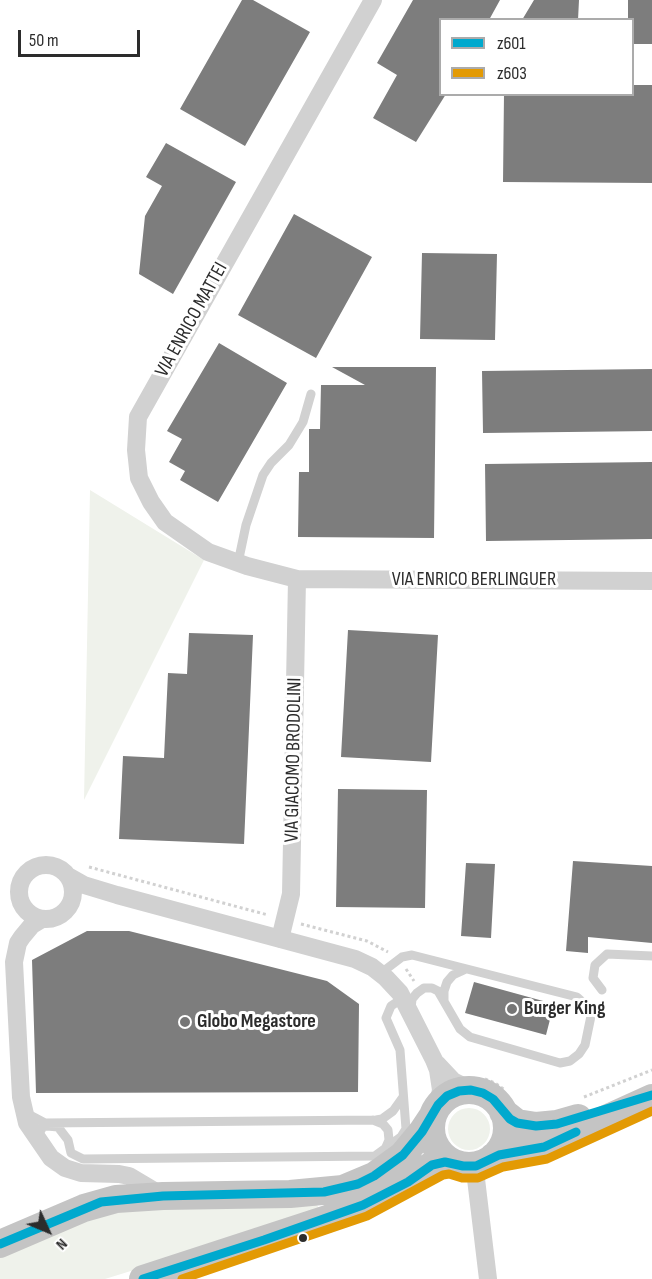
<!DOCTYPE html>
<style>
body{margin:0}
#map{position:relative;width:652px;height:1279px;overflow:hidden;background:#fff;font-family:"Sofia Sans Condensed",sans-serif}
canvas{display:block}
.legend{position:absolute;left:439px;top:18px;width:195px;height:78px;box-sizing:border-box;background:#fff;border:2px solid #ababab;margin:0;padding:8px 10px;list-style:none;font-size:18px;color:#2c2c2c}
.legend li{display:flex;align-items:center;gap:12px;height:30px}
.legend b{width:30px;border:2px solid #ababab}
.north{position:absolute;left:18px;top:1201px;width:60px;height:60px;-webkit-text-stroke:4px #fff;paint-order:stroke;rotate:134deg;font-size:16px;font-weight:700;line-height:24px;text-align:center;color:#2c2c2c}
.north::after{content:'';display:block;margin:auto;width:21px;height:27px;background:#2c2c2c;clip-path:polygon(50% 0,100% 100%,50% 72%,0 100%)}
.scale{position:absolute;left:18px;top:30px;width:122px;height:27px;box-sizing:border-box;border:3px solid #2c2c2c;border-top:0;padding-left:8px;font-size:18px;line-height:21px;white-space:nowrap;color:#2c2c2c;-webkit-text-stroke:4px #fff;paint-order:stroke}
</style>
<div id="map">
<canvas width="652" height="1279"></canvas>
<ul class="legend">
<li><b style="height:8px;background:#00a9ce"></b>z601</li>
<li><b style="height:8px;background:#e39a04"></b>z603</li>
</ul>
<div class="north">N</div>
<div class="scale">50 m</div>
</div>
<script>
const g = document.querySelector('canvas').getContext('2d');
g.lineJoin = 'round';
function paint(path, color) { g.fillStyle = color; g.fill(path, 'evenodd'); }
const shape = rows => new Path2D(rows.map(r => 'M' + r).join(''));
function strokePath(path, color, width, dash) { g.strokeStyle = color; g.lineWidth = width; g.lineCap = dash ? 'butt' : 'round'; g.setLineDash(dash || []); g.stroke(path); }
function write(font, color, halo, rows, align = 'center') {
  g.font = font + ' "Sofia Sans Condensed",sans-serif'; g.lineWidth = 6; g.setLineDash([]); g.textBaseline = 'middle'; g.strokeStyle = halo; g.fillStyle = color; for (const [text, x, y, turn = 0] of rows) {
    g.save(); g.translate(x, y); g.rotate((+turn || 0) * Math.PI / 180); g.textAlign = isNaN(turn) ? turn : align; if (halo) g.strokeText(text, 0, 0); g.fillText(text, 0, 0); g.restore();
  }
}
paint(shape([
 [90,490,204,560,84,800],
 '448 1129a21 21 0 1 1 42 0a21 21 0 1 1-42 0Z',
 [317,1205,321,1212,105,1279,0,1279,0,1254,116,1208]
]), '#eff2eb');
paint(shape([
 [242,0,253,0,310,32,245,146,180,109],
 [413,0,500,0,489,20,441,20,441,94,446,94,416,142,373,118,397,75,377,63],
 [534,0,579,0,578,20,522,20],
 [628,0,652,0,652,44,633,44,633,20,628,20],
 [633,85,652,85,652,183,503,182,504,94,633,94],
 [166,143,236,182,173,294,139,274,145,216,162,186,146,177],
 [294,214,372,257,316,358,238,315],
 [422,253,497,254,495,340,420,339],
 [219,343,287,383,218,502,180,480,185,471,169,462,182,439,167,431],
 [332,367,436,367,434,538,298,537,299,472,309,472,309,429,320,429,321,385,365,385],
 [652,369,652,431,483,433,482,371],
 [652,462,652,539,486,541,485,464],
 [348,630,438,635,431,762,341,757],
 [189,633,253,635,244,844,119,839,123,756,164,758,168,673,187,674],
 [338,789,427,790,425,908,336,907],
 [573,861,652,866,652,943,588,937,588,953,566,951],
 [466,863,495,864,491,938,461,936],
 [87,931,129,931,327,981,359,1004,358,1092,36,1093,32,960],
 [474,982,554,1004,546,1035,465,1013]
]), '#7d7d7d');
strokePath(shape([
 [89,867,268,915],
 [301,924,367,941,388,952],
 [406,969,414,981],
 [485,1079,495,1083,505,1090],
 [584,1097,652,1070]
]), '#d1d1d1', 3, [3, 3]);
strokePath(shape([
 [238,563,246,525,263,475,271,463,289,445,303,422,311,394],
 [381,973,402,957,412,955,577,997,586,1005,591,1016,585,1045,579,1054,570,1061,560,1063,470,1037,460,1029,438,991,432,988,424,988,417,993,412,999,411,1009],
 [602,990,593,978,595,965,607,954,652,956],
 [444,1000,444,991,447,982,453,975,466,969],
 [28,1114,45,1123,376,1120,382,1119,393,1111,403,1097],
 [373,1120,383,1124,388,1130,389,1140,386,1147],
 [39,1138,39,1133,43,1127,47,1126,58,1127,68,1140,71,1153,83,1159,375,1156,401,1137,406,1129,400,1050,386,1018,391,1006,403,998]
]), '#d1d1d1', 9);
strokePath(shape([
 [373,0,138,417,136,450,139,478,151,502,165,522,208,552,247,566,297,579,652,581],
 '19 892a27 27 0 1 1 54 0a27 27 0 1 1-54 0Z',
 [68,876,84,885,117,895,355,959,372,967,386,978,400,993,434,1060,438,1070,441,1090,438,1105],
 [42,919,32,925,22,937,18,943,14,962,21,1097,27,1123,51,1158,65,1168,81,1173,119,1174,129,1176,161,1195],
 [280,939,291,894,297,579],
 [437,1064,453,1081,471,1090],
 [488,1279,476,1179,479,1170,488,1161]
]), '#d1d1d1', 18);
strokePath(shape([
 '431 1128a38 38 0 1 1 76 0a38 38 0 1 1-76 0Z',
 [503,1112,517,1123,536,1126,557,1124,578,1118],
 [493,1157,544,1147,652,1098],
 [0,1244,84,1208,116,1199,163,1196,290,1194,343,1189,374,1176,403,1155,422,1132,432,1117],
 [143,1279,327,1219,363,1205,389,1192,432,1165,450,1162]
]), '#c4c4c4', 28);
strokePath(shape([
 [0,1244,101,1202,163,1196,324,1192,358,1184,374,1176,403,1155,422,1132,438,1105,447,1096,459,1091,471,1090,483,1093,493,1099,510,1119,517,1123,536,1126,557,1124,652,1095],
 [143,1279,264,1240,363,1205,408,1182,432,1165,445,1162,463,1166,476,1166,499,1155,544,1147,576,1132]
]), '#00a9ce', 9);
strokePath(shape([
 [182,1279,367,1216,443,1175,449,1174,462,1178,478,1178,503,1167,547,1159,652,1111]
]), '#e39a04', 9);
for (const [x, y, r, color] of [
 [512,1009,6,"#767676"],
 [185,1022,6,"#767676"],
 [303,1238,5,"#2c2c2c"]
]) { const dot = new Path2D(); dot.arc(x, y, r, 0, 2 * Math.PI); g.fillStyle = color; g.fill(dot); strokePath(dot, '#fff', 2); }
write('20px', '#2c2c2c', '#fff', [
 ["VIA ENRICO MATTEI",192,320,-61],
 ["VIA ENRICO BERLINGUER",474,580],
 ["VIA GIACOMO BRODOLINI",294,760,-89]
]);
write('bold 20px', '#2c2c2c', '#fff', [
 ["Burger King",524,1009],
 ["Globo Megastore",197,1022]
], 'left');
</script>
